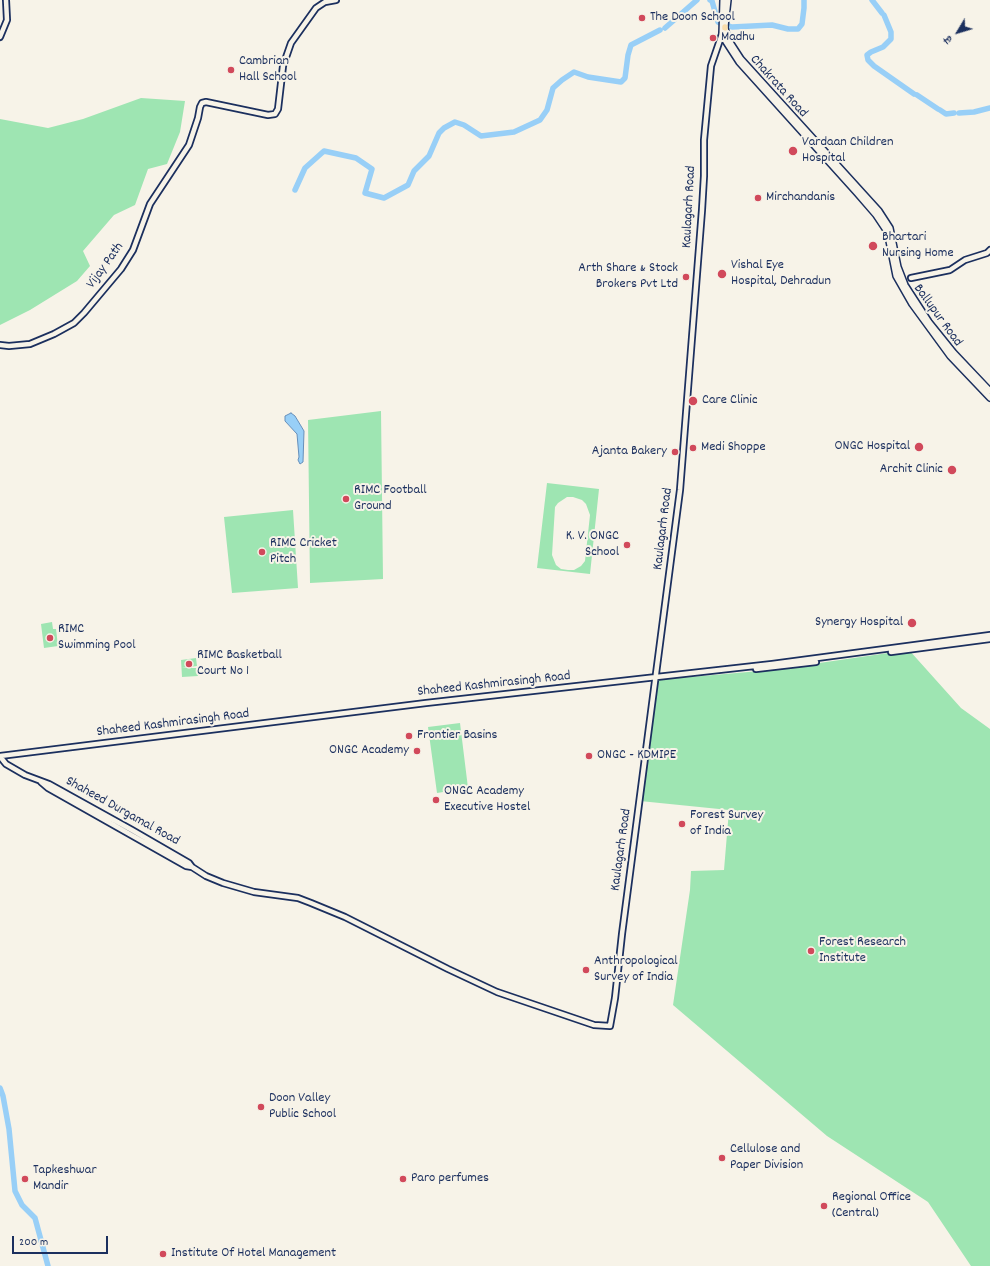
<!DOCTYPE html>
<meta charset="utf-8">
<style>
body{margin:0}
#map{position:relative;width:990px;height:1266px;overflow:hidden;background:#f7f3e8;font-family:Dekko,"Playpen Sans Deva",sans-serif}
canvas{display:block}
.north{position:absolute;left:938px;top:12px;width:40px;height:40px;-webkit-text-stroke:3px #f7f3e8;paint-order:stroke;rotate:232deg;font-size:11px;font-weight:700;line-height:16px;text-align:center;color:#1b2f5e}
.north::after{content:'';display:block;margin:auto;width:14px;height:18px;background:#1b2f5e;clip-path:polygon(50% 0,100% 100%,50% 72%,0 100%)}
.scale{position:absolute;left:12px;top:1236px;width:96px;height:18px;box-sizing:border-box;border:2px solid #1b2f5e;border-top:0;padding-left:5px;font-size:12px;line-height:14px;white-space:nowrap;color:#1b2f5e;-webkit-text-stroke:3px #f7f3e8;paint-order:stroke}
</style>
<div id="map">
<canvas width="990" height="1266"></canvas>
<div class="north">उ</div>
<div class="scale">200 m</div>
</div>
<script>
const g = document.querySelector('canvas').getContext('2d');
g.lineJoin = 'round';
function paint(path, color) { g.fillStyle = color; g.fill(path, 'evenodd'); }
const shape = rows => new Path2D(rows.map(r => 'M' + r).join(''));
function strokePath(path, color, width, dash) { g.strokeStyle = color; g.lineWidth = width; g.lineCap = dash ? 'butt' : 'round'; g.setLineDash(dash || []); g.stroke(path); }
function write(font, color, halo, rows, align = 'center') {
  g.font = font + ' Dekko,sans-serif'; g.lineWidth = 4; g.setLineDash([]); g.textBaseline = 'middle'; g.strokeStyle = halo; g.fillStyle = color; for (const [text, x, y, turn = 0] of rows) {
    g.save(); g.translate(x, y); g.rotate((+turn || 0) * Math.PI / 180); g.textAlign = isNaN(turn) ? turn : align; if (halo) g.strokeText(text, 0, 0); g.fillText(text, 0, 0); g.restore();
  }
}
paint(shape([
 [141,98,185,101,180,132,167,164,148,169,135,205,114,215,83,251,90,266,77,281,30,310,0,325,0,119,48,128,83,119],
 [381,411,383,579,310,583,308,420],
 [547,483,599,489,590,574,537,568],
 [567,497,573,497,582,500,586,504,590,515,585,561,581,566,574,570,568,570,561,569,556,565,552,555,555,507,558,503],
 [293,510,298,588,232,593,224,517],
 [52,622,53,629,56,629,58,646,44,648,41,624],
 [909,650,961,708,990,729,990,1266,971,1266,928,1202,827,1136,673,1005,690,890,691,871,724,870,729,810,640,801,656,680,771,670],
 [196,658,197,666,182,668,197,668,198,676,182,677,181,660],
 [460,723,468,788,437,793,428,727]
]), '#9ee5b2');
const water = shape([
 [291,413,295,416,304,431,303,462,300,464,298,460,299,457,297,434,285,421,285,416,291,413]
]);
paint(water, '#98cff7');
strokePath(water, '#668fba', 1);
strokePath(shape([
 [710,0,712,1,718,22,720,23],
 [872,0,882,13],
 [884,15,891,32,891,39,883,47,871,52,867,55,868,60,874,66,914,94],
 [729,26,732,27,772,25,788,29,798,29,802,24,804,8,804,0],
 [665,28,697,0],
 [917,95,938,109],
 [940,110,946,114,954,113],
 [959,113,974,112,990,108],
 [295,190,305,168,324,151,356,158,372,169,365,193,384,198,408,185,414,171,429,156,439,133,444,128,455,122,464,125,481,136,514,132,540,120,547,110,553,88,562,80,574,72,588,77,621,82,625,78,628,55,631,45,660,30],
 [0,1088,3,1096,9,1129,15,1191,22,1205,35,1218,48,1266]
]), '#98cff7', 5.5);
const tertiary = shape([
 [0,37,7,20,6,0],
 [911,278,950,270,965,260,987,253,990,250],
 [0,345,9,346,30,344,54,334,74,323,84,313,121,269,133,250,150,204,189,145,198,118,200,107,202,103,206,102,268,115,275,114,278,109,283,66,291,43,316,8,325,2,336,0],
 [891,652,990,639],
 [756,669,816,662],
 [0,756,426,703,772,664,990,635],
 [1,756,2,759,6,764,25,775,49,784,132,830,189,863,192,867,206,876,223,883,254,892,298,898,311,903,345,917,448,969,497,992,594,1025,610,1026,615,998,622,934,680,490,702,210,704,176,704,140,711,66,723,31],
 [41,782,48,788,186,866,192,867]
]);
const secondary = shape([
 [723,0,722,34,726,42,739,62,857,193,876,215,886,230,888,236,896,276,912,304,950,356,990,398],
 [725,27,728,0],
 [725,28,728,39,741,59,879,211,890,228,898,267,905,285,929,322,954,353,990,391]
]);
const primary = shape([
 [725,28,725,27]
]);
strokePath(tertiary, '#1b2f5e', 8);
strokePath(secondary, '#1b2f5e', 8);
strokePath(primary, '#1b2f5e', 8);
strokePath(tertiary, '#f7f3e8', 4.5);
strokePath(secondary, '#f7f3e8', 5);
strokePath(primary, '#faddab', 5.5);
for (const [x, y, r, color] of [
 [642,18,4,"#d1495b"],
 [713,38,4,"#d1495b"],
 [231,70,4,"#d1495b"],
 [793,151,5,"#d1495b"],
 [758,198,4,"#d1495b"],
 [873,246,5,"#d1495b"],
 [722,274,5,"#d1495b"],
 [686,277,4,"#d1495b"],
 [693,401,5,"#d1495b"],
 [919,447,5,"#d1495b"],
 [693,448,4,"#d1495b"],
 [675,452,4,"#d1495b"],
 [952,470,5,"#d1495b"],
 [346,499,4,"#d1495b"],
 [627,545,4,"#d1495b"],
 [262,552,4,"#d1495b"],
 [912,623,5,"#d1495b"],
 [50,638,4,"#d1495b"],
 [189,664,4,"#d1495b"],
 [409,736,4,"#d1495b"],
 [417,751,4,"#d1495b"],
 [589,756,4,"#d1495b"],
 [436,800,4,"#d1495b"],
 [682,824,4,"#d1495b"],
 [811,951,4,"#d1495b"],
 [586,970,4,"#d1495b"],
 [261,1107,4,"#d1495b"],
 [722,1158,4,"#d1495b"],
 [25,1179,4,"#d1495b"],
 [403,1179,4,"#d1495b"],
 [824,1206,4,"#d1495b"],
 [163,1254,4,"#d1495b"]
]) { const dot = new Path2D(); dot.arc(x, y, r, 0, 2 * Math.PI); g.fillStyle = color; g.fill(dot); strokePath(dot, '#f7f3e8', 1.5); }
write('14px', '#1b2f5e', '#f7f3e8', [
 ["The Doon School",650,18],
 ["Madhu",721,38],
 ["Cambrian",239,62],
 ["Hall School",239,78],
 ["Vardaan Children",802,143],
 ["Hospital",802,159],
 ["Mirchandanis",766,198],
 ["Bhartari",882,238],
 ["Nursing Home",882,254],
 ["Vishal Eye",731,266],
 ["Hospital, Dehradun",731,282],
 ["Arth Share & Stock",678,269,"right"],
 ["Brokers Pvt Ltd",678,285,"right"],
 ["Care Clinic",702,401],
 ["ONGC Hospital",910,447,"right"],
 ["Medi Shoppe",701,448],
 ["Ajanta Bakery",667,452,"right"],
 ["Archit Clinic",943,470,"right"],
 ["RIMC Football",354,491],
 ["Ground",354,507],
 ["K. V. ONGC",619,537,"right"],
 ["School",619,553,"right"],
 ["RIMC Cricket",270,544],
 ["Pitch",270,560],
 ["Synergy Hospital",903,623,"right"],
 ["RIMC",58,630],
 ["Swimming Pool",58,646],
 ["RIMC Basketball",197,656],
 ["Court No 1",197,672],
 ["Frontier Basins",417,736],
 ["ONGC Academy",409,751,"right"],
 ["ONGC - KDMIPE",597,756],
 ["ONGC Academy",444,792],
 ["Executive Hostel",444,808],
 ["Forest Survey",690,816],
 ["of India",690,832],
 ["Forest Research",819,943],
 ["Institute",819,959],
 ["Anthropological",594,962],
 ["Survey of India",594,978],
 ["Doon Valley",269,1099],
 ["Public School",269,1115],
 ["Cellulose and",730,1150],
 ["Paper Division",730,1166],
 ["Tapkeshwar",33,1171],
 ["Mandir",33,1187],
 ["Paro perfumes",411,1179],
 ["Regional Office",832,1198],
 ["(Central)",832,1214],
 ["Institute Of Hotel Management",171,1254]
], 'left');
write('14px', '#1b2f5e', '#f7f3e8', [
 ["Chakrata Road",778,87,48],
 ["Kaulagarh Road",690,207,-87],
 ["Vijay Path",106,266,-54],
 ["Ballupur Road",937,316,54],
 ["Kaulagarh Road",664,529,-83],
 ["Shaheed Kashmirasingh Road",494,685,-6],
 ["Shaheed Kashmirasingh Road",173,724,-7],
 ["Shaheed Durgamal Road",122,812,29],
 ["Kaulagarh Road",622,850,-82]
]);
</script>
